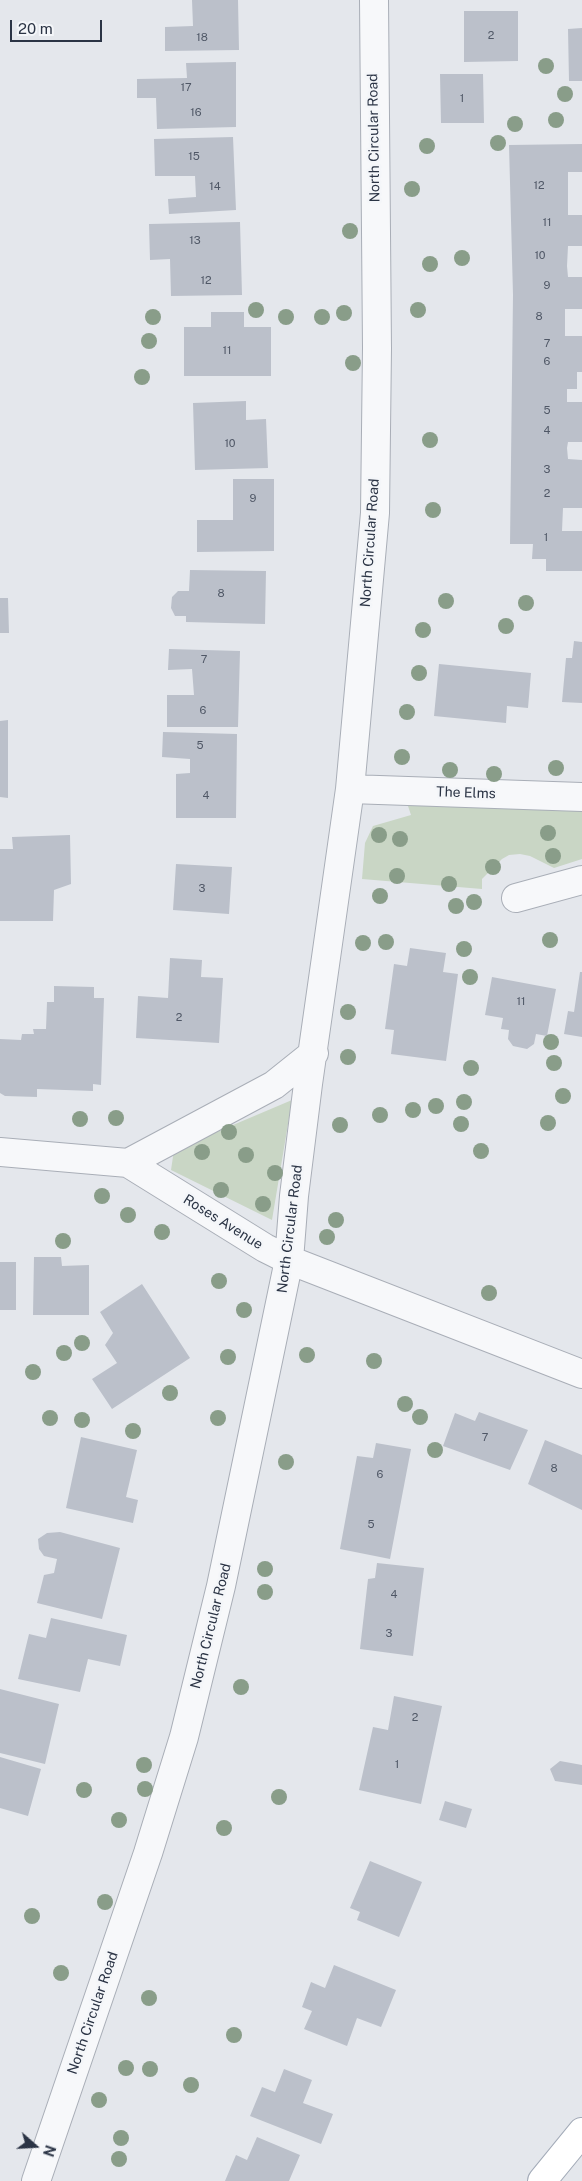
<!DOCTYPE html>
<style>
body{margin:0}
#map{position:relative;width:582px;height:2181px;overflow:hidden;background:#e4e7ec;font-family:"Public Sans",sans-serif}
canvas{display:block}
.north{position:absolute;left:10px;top:2121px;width:50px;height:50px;-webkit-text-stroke:4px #f4f6f9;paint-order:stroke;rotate:109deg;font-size:14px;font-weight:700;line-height:20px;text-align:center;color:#2b3445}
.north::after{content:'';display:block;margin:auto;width:18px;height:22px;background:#2b3445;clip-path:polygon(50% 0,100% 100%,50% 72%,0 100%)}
.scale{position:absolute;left:10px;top:20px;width:92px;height:22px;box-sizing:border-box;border:2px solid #2b3445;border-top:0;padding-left:6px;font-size:15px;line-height:18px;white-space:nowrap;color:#2b3445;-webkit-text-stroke:4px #f4f6f9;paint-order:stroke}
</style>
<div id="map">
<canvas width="582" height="2181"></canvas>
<div class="north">N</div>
<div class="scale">20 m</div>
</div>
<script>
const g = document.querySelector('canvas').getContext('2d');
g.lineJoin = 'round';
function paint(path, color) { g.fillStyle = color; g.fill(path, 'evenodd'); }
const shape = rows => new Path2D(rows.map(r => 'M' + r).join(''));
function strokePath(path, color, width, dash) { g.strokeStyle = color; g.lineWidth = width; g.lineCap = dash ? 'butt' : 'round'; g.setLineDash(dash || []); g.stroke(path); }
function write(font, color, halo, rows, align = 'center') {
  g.font = font + ' "Public Sans",sans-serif'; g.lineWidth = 5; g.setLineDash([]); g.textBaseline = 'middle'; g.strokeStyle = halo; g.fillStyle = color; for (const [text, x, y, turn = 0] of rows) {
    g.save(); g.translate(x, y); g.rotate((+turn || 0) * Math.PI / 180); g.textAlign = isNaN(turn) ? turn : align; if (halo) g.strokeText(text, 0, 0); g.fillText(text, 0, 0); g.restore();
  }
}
paint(shape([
 [407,803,582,811,582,859,554,868,530,856,520,854,509,855,502,859,482,879,482,889,362,879,365,843,373,826,411,815],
 [292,1100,272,1220,171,1170,174,1150]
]), '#c9d6c5');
paint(shape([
 [192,0,238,0,239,50,165,51,165,27,193,26],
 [464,11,518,11,518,61,464,62],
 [582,28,582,81,569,81,568,29],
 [236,62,236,127,157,129,156,98,137,98,137,79,187,78,186,63],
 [440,74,483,74,484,123,441,123],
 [233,137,236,210,169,214,168,199,196,197,195,176,155,176,154,139],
 [582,144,582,172,568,172,568,215,582,215,582,246,568,246,567,266,568,277,582,277,582,309,565,309,565,336,582,336,582,372,577,372,577,389,567,389,567,402,582,402,582,442,568,442,567,448,568,459,582,460,582,508,563,508,562,531,582,531,582,571,546,571,546,559,532,559,533,544,510,544,513,295,509,145],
 [240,222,242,295,171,296,170,259,150,260,149,224],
 [211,312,244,312,244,327,271,327,271,376,184,376,184,327,211,327],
 [246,401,246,420,266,419,268,468,195,470,193,403],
 [233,479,274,479,274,551,197,552,197,520,233,520],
 [190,570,266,571,265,624,186,622,186,616,175,616,171,608,172,597,178,591,189,591],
 [0,598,8,598,9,633,0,633],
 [574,641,582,642,582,703,562,702,566,658,572,658],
 [169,649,240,651,238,727,167,727,167,695,194,695,192,669,168,670],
 [439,664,531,673,528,708,507,706,506,723,434,716],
 [8,720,8,798,0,797,0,721],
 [163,732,237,734,236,818,176,818,176,774,190,773,190,759,162,757],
 [70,835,71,884,54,890,53,921,0,921,0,849,13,849,12,837],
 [176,864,232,867,229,914,173,910],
 [410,948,446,953,443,972,458,974,446,1061,391,1054,394,1030,385,1029,394,964,407,966],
 [170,958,202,960,201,977,223,978,219,1043,136,1038,138,996,168,998],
 [580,972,582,972,582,1037,564,1034,568,1011,574,1012],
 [492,977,556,989,547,1036,536,1034,534,1044,527,1049,513,1046,508,1039,509,1030,501,1029,503,1018,485,1015],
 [54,986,94,987,94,998,104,998,101,1085,93,1084,93,1091,37,1089,37,1097,5,1096,0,1093,0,1039,21,1040,22,1034,34,1034,33,1029,46,1029,47,1002,54,1002],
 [34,1257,61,1257,62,1266,89,1265,89,1315,33,1315],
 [0,1262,16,1262,16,1310,0,1310],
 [142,1284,190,1358,112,1409,92,1379,117,1363,105,1345,113,1333,100,1312],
 [479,1412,528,1430,510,1470,443,1446,455,1413,475,1421],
 [81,1437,137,1450,126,1497,138,1500,133,1523,66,1508],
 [545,1440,582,1455,582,1510,528,1484],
 [376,1443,411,1449,390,1559,340,1549,357,1456,373,1458],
 [60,1532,120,1548,102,1619,37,1603,44,1575,54,1573,57,1559,44,1556,39,1549,38,1539,47,1533],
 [377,1563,424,1568,413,1656,360,1649,368,1579,375,1578],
 [51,1618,127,1635,120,1666,88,1659,80,1692,18,1679,29,1634,46,1638],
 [0,1689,59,1704,45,1764,0,1753],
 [394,1696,442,1706,421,1804,359,1790,373,1727,388,1730],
 [0,1757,41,1769,28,1816,0,1808],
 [560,1761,582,1765,582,1785,555,1781,550,1769],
 [445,1801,472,1809,466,1828,439,1820],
 [370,1861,422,1882,399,1937,357,1920,360,1912,350,1908],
 [334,1965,396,1990,381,2027,357,2018,347,2046,304,2029,312,2011,302,2007,311,1982,325,1988],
 [284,2069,312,2080,303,2103,333,2114,321,2144,250,2116,262,2087,275,2092],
 [257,2137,300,2155,289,2181,225,2181,236,2155,247,2160]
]), '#bbc0ca');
const minor = shape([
 [350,789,582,797],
 [516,898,582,880],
 [0,1152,128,1163,265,1248,289,1260,582,1374],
 [128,1163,274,1085,314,1053],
 [36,2181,148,1853,184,1737,221,1586,289,1260,294,1196,308,1084,350,789,375,513,377,348,374,0]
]);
const major = shape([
 [542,2181,582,2132]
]);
strokePath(minor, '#a9aeb7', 30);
strokePath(major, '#a3abb8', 30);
strokePath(minor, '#f7f8fa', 28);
strokePath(major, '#fff', 28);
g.fillStyle = '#899d89';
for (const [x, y] of [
 [546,66],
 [565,94],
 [556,120],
 [515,124],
 [498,143],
 [427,146],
 [412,189],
 [350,231],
 [462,258],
 [430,264],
 [256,310],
 [418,310],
 [344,313],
 [153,317],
 [286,317],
 [322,317],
 [149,341],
 [353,363],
 [142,377],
 [430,440],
 [433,510],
 [446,601],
 [526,603],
 [506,626],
 [423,630],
 [419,673],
 [407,712],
 [402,757],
 [556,768],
 [450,770],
 [494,774],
 [548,833],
 [379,835],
 [400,839],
 [553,856],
 [493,867],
 [397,876],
 [449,884],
 [380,896],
 [474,902],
 [456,906],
 [550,940],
 [386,942],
 [363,943],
 [464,949],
 [470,977],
 [348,1012],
 [551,1042],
 [348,1057],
 [554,1063],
 [471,1068],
 [563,1096],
 [464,1102],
 [436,1106],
 [413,1110],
 [380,1115],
 [116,1118],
 [80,1119],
 [548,1123],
 [461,1124],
 [340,1125],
 [229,1132],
 [481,1151],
 [202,1152],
 [246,1155],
 [275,1173],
 [221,1190],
 [102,1196],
 [263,1204],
 [128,1215],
 [336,1220],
 [162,1232],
 [327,1237],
 [63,1241],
 [219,1281],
 [489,1293],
 [244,1310],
 [82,1343],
 [64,1353],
 [307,1355],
 [228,1357],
 [374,1361],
 [33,1372],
 [170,1393],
 [405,1404],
 [420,1417],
 [50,1418],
 [218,1418],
 [82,1420],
 [133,1431],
 [435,1450],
 [286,1462],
 [265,1569],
 [265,1592],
 [241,1687],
 [144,1765],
 [145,1789],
 [84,1790],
 [279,1797],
 [119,1820],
 [224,1828],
 [105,1902],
 [32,1916],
 [61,1973],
 [149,1998],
 [234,2035],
 [126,2068],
 [150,2069],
 [191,2085],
 [99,2100],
 [121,2138],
 [119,2159]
]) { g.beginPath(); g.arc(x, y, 8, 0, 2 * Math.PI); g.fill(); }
write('11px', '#4f5766', null, [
 ["2",491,36],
 ["18",202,38],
 ["17",186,88],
 ["1",462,99],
 ["16",196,113],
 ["15",194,157],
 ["12",539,186],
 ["14",215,187],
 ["11",547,223],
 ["13",195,241],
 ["10",540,256],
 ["12",206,281],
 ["9",547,286],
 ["8",539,317],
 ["7",547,344],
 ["11",227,351],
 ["6",547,362],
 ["5",547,411],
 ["4",547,431],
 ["10",230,444],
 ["3",547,470],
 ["2",547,494],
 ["9",253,499],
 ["1",546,538],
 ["8",221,594],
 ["7",204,660],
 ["6",203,711],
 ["5",200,746],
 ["4",206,796],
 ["3",202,889],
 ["11",521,1002],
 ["2",179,1018],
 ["7",485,1438],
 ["8",554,1469],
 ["6",380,1475],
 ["5",371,1525],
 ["4",394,1595],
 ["3",389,1634],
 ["2",415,1718],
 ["1",397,1765]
]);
write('14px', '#2b3445', '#f4f6f9', [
 ["North Circular Road",374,138,-91],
 ["North Circular Road",370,543,-86],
 ["The Elms",466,793,2],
 ["Roses Avenue",223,1222,32],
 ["North Circular Road",290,1229,-83],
 ["North Circular Road",211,1626,-76],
 ["North Circular Road",93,2013,-71]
]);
</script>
